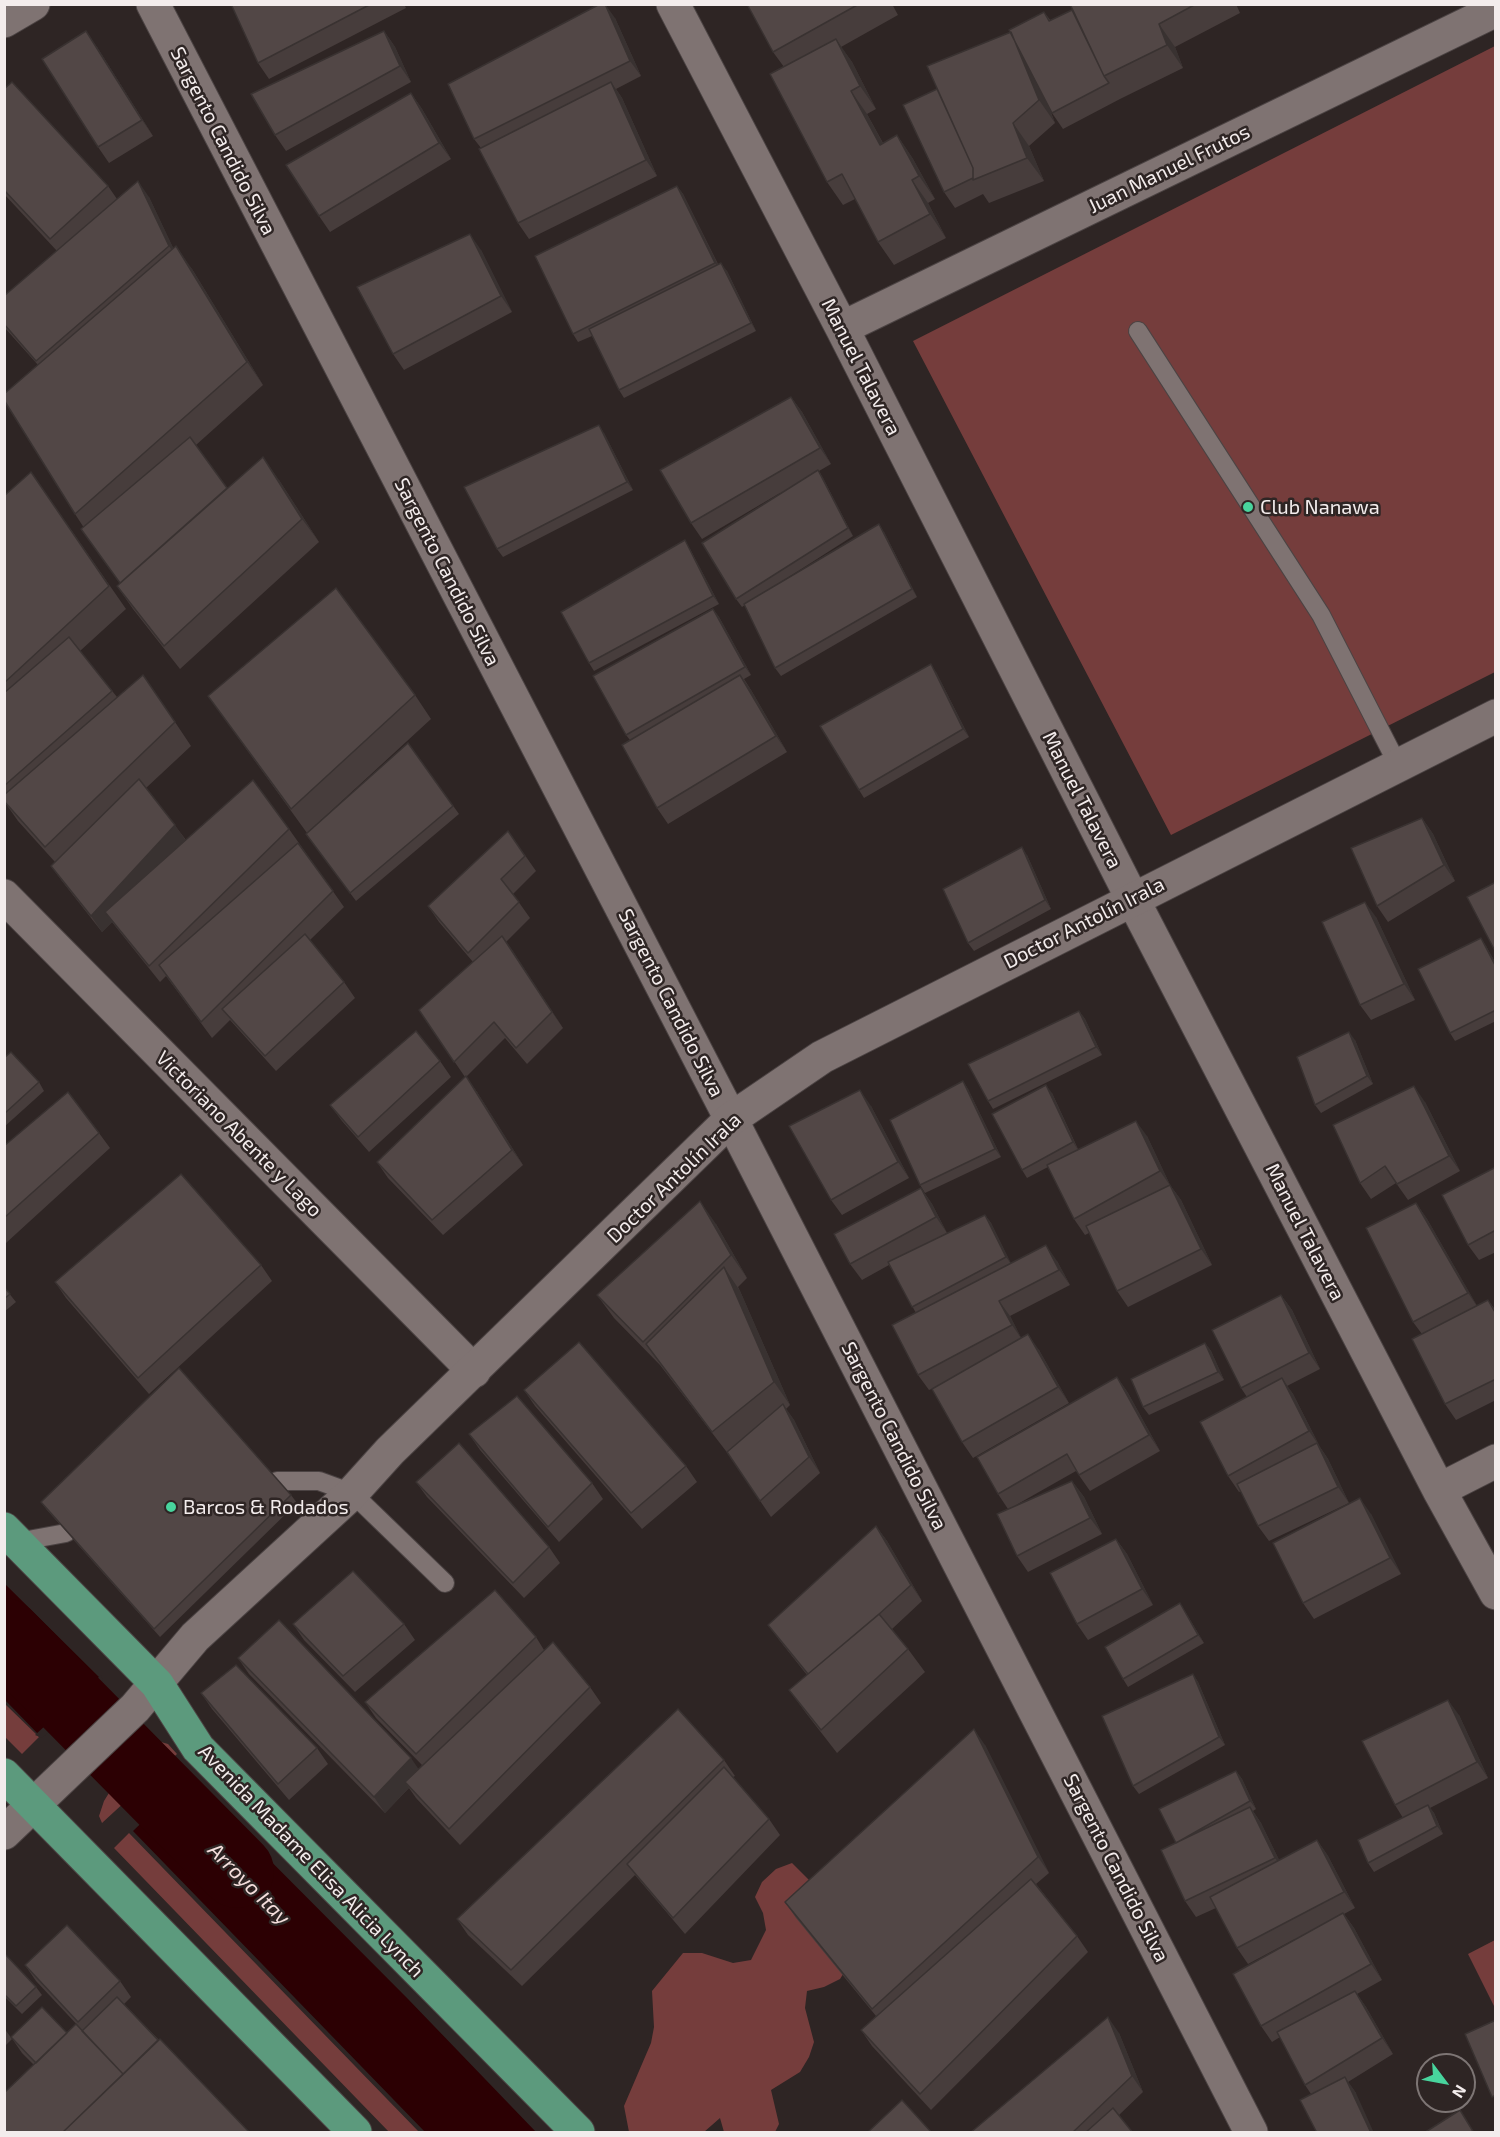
<!DOCTYPE html>
<meta charset="utf-8">
<style>
body{margin:0}
#map{position:relative;width:1500px;height:2137px;overflow:hidden;background:#2e2524;font-family:"Exo 2",sans-serif}
canvas{display:block}
.frame{position:absolute;inset:0;border:6px solid #f3ecec;pointer-events:none}
.north{position:absolute;left:1416px;top:2053px;width:60px;height:60px;box-sizing:border-box;background:#2e2524;border:2px solid #7d7574;border-radius:50%;rotate:122deg;font-size:16px;font-weight:700;line-height:24px;text-align:center;color:#f3ecec}
.north::after{content:'';display:block;margin:auto;width:21px;height:27px;background:#48d49d;clip-path:polygon(50% 0,100% 100%,50% 72%,0 100%)}
</style>
<div id="map">
<canvas width="1500" height="2137"></canvas>
<div class="frame"></div>
<div class="north">N</div>
</div>
<script>
const g = document.querySelector('canvas').getContext('2d');
g.lineJoin = 'round';
function paint(path, color) { g.fillStyle = color; g.fill(path, 'evenodd'); }
const shape = rows => new Path2D(rows.map(r => 'M' + r).join(''));
function strokePath(path, color, width, dash) { g.strokeStyle = color; g.lineWidth = width; g.lineCap = dash ? 'butt' : 'round'; g.setLineDash(dash || []); g.stroke(path); }
function write(font, color, halo, rows, align = 'center') {
  g.font = font + ' "Exo 2",sans-serif'; g.lineWidth = 5; g.setLineDash([]); g.textBaseline = 'middle'; g.strokeStyle = halo; g.fillStyle = color; for (const [text, x, y, turn = 0] of rows) {
    g.save(); g.translate(x, y); g.rotate((+turn || 0) * Math.PI / 180); g.textAlign = isNaN(turn) ? turn : align; if (halo) g.strokeText(text, 0, 0); g.fillText(text, 0, 0); g.restore();
  }
}
paint(shape([
 [1495,46,1495,672,1171,835,913,341],
 [4,1703,39,1737,22,1754,5,1737],
 [161,1742,168,1744,177,1754,102,1823,99,1816,104,1801,120,1775,150,1746],
 [129,1833,419,2132,389,2132,114,1848],
 [792,1863,816,1887,850,1963,840,1979,824,1987,807,1991,805,2008,814,2042,809,2057,800,2072,771,2090,779,2124,775,2132,724,2132,720,2118,704,2132,629,2132,624,2106,651,2043,654,2027,652,1991,683,1953,702,1953,733,1963,751,1960,766,1930,763,1913,755,1897,762,1882,776,1869],
 [1495,1940,1495,2008,1468,1954]
]), '#753d3c');
paint(shape([
 [4,1583,101,1679,40,1736,5,1700],
 [188,1778,408,1999,536,2132,425,2132,133,1831]
]), '#2c0003');
paint(shape([
 [101,1675,103,1681,42,1738,35,1735]
]), '#2e2524');
strokePath(shape([
 [4,1635,237,1871]
]), '#2c0003', 74);
const service = shape([
 [1138,331,1321,615,1398,765],
 [277,1481,319,1481,352,1493,445,1583],
 [17,1542,66,1533]
]);
const minor = shape([
 [153,4,731,1119,1251,2132],
 [673,4,842,328,1132,898,1439,1490,1496,1593],
 [4,21,33,4],
 [842,328,1496,10],
 [4,896,474,1371],
 [1439,1490,1496,1461]
]);
const tertiary = shape([
 [4,1833,135,1708,195,1637,352,1493,390,1451,731,1119,822,1057,1496,716]
]);
const trunk = shape([
 [4,1529,157,1684,198,1748,578,2132],
 [4,1775,355,2132]
]);
strokePath(service, '#4b4343', 20);
strokePath(minor, '#4b4343', 35);
strokePath(tertiary, '#4b4343', 35);
strokePath(trunk, '#4b4343', 35);
strokePath(service, '#7f7372', 18);
strokePath(minor, '#7f7372', 33);
strokePath(tertiary, '#7f7372', 33);
strokePath(trunk, '#5c9a7d', 33);
paint(shape([
 [231,4,404,4,406,8,269,79,258,63],
 [747,4,892,4,898,15,841,47,852,62,876,109,867,114,883,143,897,135,913,159,935,199,928,203,946,238,894,265,878,242,855,199,843,205,827,182,784,67,773,52],
 [1070,4,1236,4,1240,13,1175,47,1183,68,1120,99,1063,129,1052,113,1047,102,1055,123,1029,146,1044,181,989,203,983,194,955,208,944,192,937,89,1011,32,1044,12,1051,21,1074,13],
 [615,18,641,76,616,89,622,98,657,176,529,239,518,223,481,148,474,139],
 [384,31,395,47,411,82,286,151,275,135],
 [97,47,153,136,109,163,98,147],
 [4,89,108,186,117,199,149,197,173,248,192,269,263,385,196,445,227,489,279,480,319,542,180,669,133,609,117,586,120,583,75,514,38,365,4,327,4,296,57,251,4,194],
 [411,93,422,109,451,159,330,232,319,216],
 [677,186,683,194,718,264,727,271,756,331,624,398,619,390,592,336,578,342,573,334],
 [481,250,512,312,404,370,393,354],
 [791,397,802,412,831,464,819,471,823,478,853,536,781,582,884,532,917,597,781,676,775,668,745,605,742,607,736,599,780,493,702,539,691,523],
 [604,433,633,490,503,557,497,549],
 [31,472,126,609,80,651,117,697,159,698,191,746,146,788,186,840,289,829,344,907,310,940,344,982,355,998,276,1071,230,1020,212,1038,166,976,160,982,112,922,102,932,62,881,51,866,55,862,18,821,4,801,4,496],
 [690,549,719,604,594,671,589,663],
 [713,609,719,617,751,675,744,679,751,690,787,752,668,824,657,808,630,740,626,735],
 [936,672,969,737,864,798,859,790],
 [415,695,431,719,307,833,208,696],
 [408,743,459,814,356,901,306,834],
 [1422,818,1433,834,1455,881,1388,922,1377,906],
 [508,831,536,871,513,894,530,918,506,942,563,1028,527,1064,505,1038,466,1077,477,1092,523,1165,443,1235,388,1178,377,1162,465,1077,419,1010,473,962,439,922,428,906],
 [1027,855,1051,909,974,951,968,943],
 [1376,917,1415,1000,1371,1020,1360,1005],
 [1481,938,1486,946,1496,964,1496,1021,1455,1041,1450,1033],
 [1079,1011,1085,1019,1102,1055,993,1109,988,1101],
 [1355,1040,1373,1084,1321,1113,1315,1105],
 [4,1058,39,1082,44,1091,4,1127],
 [440,1061,451,1077,369,1152,342,1121,330,1105],
 [963,1081,968,1089,1001,1157,925,1193,920,1185],
 [1052,1093,1078,1149,1147,1136,1170,1185,1181,1200,1212,1265,1128,1307,1117,1291,1089,1233,1085,1235,1074,1219,1048,1167,1027,1178,1022,1170],
 [1425,1102,1460,1171,1408,1200,1396,1183,1371,1199,1360,1183],
 [871,1106,909,1178,842,1215,831,1200],
 [99,1133,110,1148,6,1243,4,1241,4,1146],
 [1496,1167,1496,1252,1479,1260,1468,1245],
 [921,1188,932,1204,947,1233,936,1239,985,1215,991,1223,1011,1264,1057,1261,1070,1285,1010,1316,1021,1338,1039,1350,1069,1403,973,1458,962,1442,934,1388,929,1390,918,1375,916,1313,889,1265,862,1280,850,1264],
 [1416,1203,1427,1219,1477,1306,1488,1300,1496,1311,1496,1400,1456,1420,1445,1404,1422,1334,1413,1322],
 [716,1224,747,1278,738,1287,740,1291,790,1405,786,1409,794,1420,820,1473,771,1517,729,1455,660,1365,614,1318,597,1295],
 [261,1265,272,1281,149,1394,66,1298,55,1282],
 [4,1287,16,1302,4,1312],
 [1281,1295,1292,1310,1320,1369,1287,1386,1293,1394,1320,1447,1328,1459,1349,1503,1269,1541,1258,1526,1241,1491,1239,1492,1228,1476,1247,1397,1241,1388],
 [1205,1343,1211,1351,1224,1380,1149,1415,1143,1407],
 [1117,1377,1128,1393,1160,1451,1090,1491,1076,1471,1016,1505,1072,1481,1084,1497,1102,1534,1028,1572,1017,1556,1008,1509,998,1494],
 [524,1390,686,1466,697,1482,642,1529,535,1406],
 [469,1434,592,1483,603,1499,559,1542,480,1450],
 [416,1482,549,1547,560,1563,524,1598,427,1497],
 [291,1495,297,1503,160,1637,47,1510,41,1502],
 [1371,1514,1401,1574,1314,1619,1303,1603],
 [876,1526,887,1541,922,1601,892,1629,908,1649,925,1672,837,1753,806,1713,789,1690,807,1675,780,1641,768,1625],
 [1116,1539,1127,1554,1153,1605,1088,1640,1077,1624],
 [1180,1603,1204,1643,1128,1687,1123,1679],
 [293,1624,404,1624,415,1640,355,1692,304,1640],
 [536,1637,544,1650,590,1687,601,1703,460,1845,416,1798,409,1788,385,1813,249,1674,238,1658,419,1769,422,1765,376,1718,365,1702],
 [1193,1674,1198,1682,1225,1745,1139,1794,1133,1786],
 [201,1693,317,1748,328,1764,289,1800,212,1709],
 [1459,1715,1488,1778,1430,1808,1434,1813,1443,1834,1374,1872,1368,1863,1403,1818,1395,1805],
 [985,1745,1049,1873,1036,1884,1077,1936,1088,1952,931,2110,872,2046,861,2030,876,2016,796,1918,785,1902],
 [724,1760,735,1776,733,1777,769,1819,780,1835,685,1934,635,1875,522,1986,468,1935,457,1919],
 [1236,1771,1242,1779,1256,1809,1253,1811,1261,1823,1279,1860,1317,1840,1328,1856,1355,1908,1344,1914,1354,1928,1382,1980,1357,1994,1366,2007,1393,2054,1348,2082,1356,2093,1311,2094,1305,2085,1280,2037,1272,2042,1261,2026,1295,1939,1248,1964,1237,1948,1216,1908,1196,1917,1185,1901,1176,1843],
 [4,1953,36,1987,42,1995,22,2014,4,1996],
 [25,1965,120,1981,131,1997,124,2004,250,2133,34,2065,22,2053,11,2037,67,2033,82,2030,36,1981],
 [4,2028,12,2039,4,2047],
 [1119,2033,1143,2092,1119,2115,1133,2133,970,2133]
]), '#473d3c');
paint(shape([
 [605,4,615,18,641,76,630,61],
 [1159,24,1175,47,1183,68,1167,45],
 [86,31,97,47,153,136,142,120],
 [384,31,395,47,411,82,400,66],
 [1011,32,1027,55,1055,123,1039,100],
 [836,39,852,62,876,109,860,86],
 [611,82,622,98,657,176,646,160],
 [851,91,867,114,896,168,880,145],
 [411,93,422,109,451,159,439,143],
 [1013,123,1029,146,1044,181,1027,158],
 [897,135,913,159,935,199,919,176],
 [912,180,928,203,946,238,930,214],
 [138,181,149,197,180,262,169,246],
 [677,186,683,194,721,271,715,263],
 [470,234,481,250,512,312,501,296],
 [176,246,192,269,263,385,247,362],
 [721,263,727,271,756,331,751,323],
 [791,397,802,412,831,464,820,448],
 [599,425,604,433,633,490,627,482],
 [263,457,279,480,319,542,302,519],
 [818,470,823,478,853,536,848,528],
 [879,524,884,532,917,597,912,589],
 [685,540,690,549,719,604,713,596],
 [713,609,719,617,751,675,745,667],
 [931,664,936,672,969,737,963,729],
 [740,675,751,690,787,752,776,736],
 [1422,818,1433,834,1455,881,1444,865],
 [175,825,186,841,105,912,112,922,102,932,91,916],
 [1022,847,1027,855,1051,909,1045,900],
 [1365,902,1376,917,1415,1000,1404,984],
 [502,936,513,951,563,1028,552,1012],
 [1481,938,1486,946,1496,964,1496,967],
 [1079,1011,1085,1019,1102,1055,1096,1047],
 [1349,1032,1355,1040,1373,1084,1367,1076],
 [466,1076,477,1092,523,1165,512,1150],
 [963,1081,968,1089,1001,1157,995,1149],
 [1046,1085,1052,1093,1078,1150,1073,1142],
 [1414,1086,1425,1102,1460,1171,1449,1156],
 [860,1090,871,1106,909,1178,898,1162],
 [1136,1121,1147,1136,1171,1187,1160,1171],
 [1170,1185,1181,1200,1212,1265,1201,1249],
 [921,1188,932,1204,947,1233,936,1217],
 [700,1201,716,1224,747,1278,731,1255],
 [1416,1203,1427,1219,1479,1309,1468,1293],
 [985,1215,991,1223,1012,1265,1006,1257],
 [1046,1245,1057,1261,1070,1285,1059,1270],
 [724,1267,740,1291,790,1405,774,1382],
 [1281,1295,1292,1310,1320,1369,1309,1353],
 [999,1301,1010,1316,1023,1341,1012,1325],
 [1028,1334,1039,1350,1069,1403,1058,1387],
 [1205,1343,1211,1351,1224,1380,1218,1372],
 [1117,1377,1128,1393,1160,1451,1149,1435],
 [1282,1378,1293,1394,1320,1447,1309,1431],
 [783,1404,794,1420,820,1473,809,1457],
 [1317,1443,1328,1459,1349,1503,1338,1487],
 [1072,1481,1084,1497,1102,1534,1090,1518],
 [1360,1498,1371,1514,1401,1574,1390,1558],
 [876,1526,887,1541,922,1601,911,1585],
 [1116,1539,1127,1554,1153,1605,1142,1589],
 [1180,1603,1185,1611,1204,1643,1198,1635],
 [1193,1674,1198,1682,1225,1745,1219,1737],
 [1448,1700,1459,1715,1488,1778,1477,1762],
 [974,1729,985,1745,1049,1873,1038,1857],
 [411,1758,422,1774,405,1782,409,1788,385,1813,374,1797],
 [1236,1771,1242,1779,1256,1809,1250,1801],
 [1428,1805,1434,1813,1443,1834,1437,1826],
 [1250,1807,1261,1823,1286,1874,1275,1858],
 [1317,1840,1328,1856,1355,1908,1344,1892],
 [1343,1913,1354,1928,1382,1980,1371,1964],
 [1355,1991,1366,2007,1393,2054,1382,2038],
 [1108,2017,1119,2033,1143,2092,1132,2076],
 [1345,2077,1356,2093,1374,2133,1371,2133]
]), '#393231');
const building = shape([
 [231,4,371,4,258,63,231,4],
 [600,4,605,4,630,61,474,139,448,84,600,4],
 [747,4,859,4,773,52,747,4],
 [1070,4,1196,4,1159,24,1167,45,1104,76,1070,4],
 [1072,10,1104,76,1109,83,1052,113,1009,30,1044,12,1049,21,1072,10],
 [86,31,142,120,98,147,42,59,86,31],
 [384,31,400,66,275,135,251,94,384,31],
 [1011,32,1039,100,1013,123,1027,158,973,180,973,168,927,66,1011,32],
 [836,39,860,86,851,91,880,145,897,135,919,176,912,180,930,214,878,242,842,174,827,182,770,74,836,39],
 [12,82,108,186,50,239,4,190,4,89,12,82],
 [611,82,646,160,518,223,479,149,611,82],
 [937,89,973,168,973,178,944,192,903,105,937,89],
 [411,93,439,143,319,216,286,165,411,93],
 [138,181,169,246,36,361,4,324,4,296,138,181],
 [677,186,715,263,573,334,535,256,677,186],
 [470,234,501,296,393,354,357,287,470,234],
 [176,246,247,362,75,514,4,400,4,394,176,246],
 [721,263,751,323,619,390,589,329,721,263],
 [791,397,820,448,691,523,660,470,791,397],
 [599,425,627,482,497,549,464,487,599,425],
 [190,437,227,488,120,583,81,529,190,437],
 [263,457,302,519,164,646,117,586,263,457],
 [818,470,848,528,736,599,702,543,818,470],
 [31,472,109,586,4,683,4,496,31,472],
 [879,524,912,589,775,668,744,604,879,524],
 [685,540,713,596,589,663,561,612,685,540],
 [336,588,415,695,291,809,208,696,336,588],
 [713,609,745,667,626,735,593,676,713,609],
 [69,637,112,691,4,786,4,693,69,637],
 [931,664,963,729,859,790,820,726,931,664],
 [143,675,175,722,45,847,4,801,4,795,143,675],
 [740,675,776,736,657,808,622,745,740,675],
 [408,743,453,806,350,893,306,834,408,743],
 [139,779,175,825,91,916,51,866,139,779],
 [253,780,289,829,149,966,105,912,253,780],
 [1422,818,1444,865,1377,906,1351,848,1422,818],
 [508,831,525,856,501,879,519,902,468,953,428,906,508,831],
 [298,843,333,891,201,1022,159,965,298,843],
 [1022,847,1045,900,968,943,943,889,1022,847],
 [1496,882,1496,953,1467,897,1496,882],
 [1365,902,1404,984,1360,1005,1322,922,1365,902],
 [305,934,344,982,265,1056,222,1009,305,934],
 [502,936,552,1012,516,1048,494,1022,454,1062,419,1010,502,936],
 [1481,938,1496,967,1496,1010,1450,1033,1418,969,1481,938],
 [1079,1011,1096,1047,988,1101,968,1064,1079,1011],
 [416,1031,440,1061,358,1137,330,1105,416,1031],
 [1349,1032,1367,1076,1315,1105,1297,1057,1349,1032],
 [11,1052,39,1082,4,1114,4,1058,11,1052],
 [466,1076,512,1150,432,1220,377,1162,466,1076],
 [963,1081,995,1149,920,1185,890,1120,963,1081],
 [1046,1085,1073,1142,1022,1170,992,1114,1046,1085],
 [1414,1086,1449,1156,1397,1184,1385,1166,1360,1183,1333,1125,1414,1086],
 [860,1090,898,1162,831,1200,789,1126,860,1090],
 [68,1092,99,1133,4,1218,4,1146,68,1092],
 [1136,1121,1160,1171,1074,1219,1047,1165,1136,1121],
 [1496,1167,1496,1230,1468,1245,1442,1195,1496,1167],
 [181,1174,261,1265,138,1378,55,1282,181,1174],
 [1170,1185,1201,1249,1117,1291,1086,1226,1170,1185],
 [921,1188,936,1217,850,1264,834,1234,921,1188],
 [700,1201,731,1255,643,1342,597,1295,700,1201],
 [1416,1203,1468,1293,1413,1322,1366,1228,1416,1203],
 [985,1215,1006,1257,912,1307,888,1262,985,1215],
 [1046,1245,1059,1270,999,1301,1012,1325,918,1375,892,1325,1046,1245],
 [724,1267,774,1382,712,1432,646,1344,724,1267],
 [4,1287,10,1294,4,1299,4,1287],
 [1281,1295,1309,1353,1241,1388,1212,1330,1281,1295],
 [1488,1300,1496,1314,1496,1379,1445,1404,1412,1339,1488,1300],
 [1028,1334,1058,1387,962,1442,932,1389,1028,1334],
 [579,1342,686,1466,631,1513,524,1390,579,1342],
 [1205,1343,1218,1372,1143,1407,1131,1379,1205,1343],
 [179,1368,291,1495,154,1629,41,1502,179,1368],
 [1117,1377,1149,1435,1079,1475,1067,1454,998,1494,977,1457,1117,1377],
 [1282,1378,1309,1431,1228,1476,1200,1422,1282,1378],
 [517,1396,592,1483,548,1527,469,1434,517,1396],
 [783,1404,809,1457,760,1501,727,1452,783,1404],
 [459,1443,549,1547,513,1583,416,1482,459,1443],
 [1317,1443,1338,1487,1258,1526,1237,1484,1317,1443],
 [1072,1481,1090,1518,1017,1556,997,1514,1072,1481],
 [1360,1498,1390,1558,1303,1603,1273,1543,1360,1498],
 [876,1526,911,1585,877,1616,808,1674,768,1625,876,1526],
 [1116,1539,1142,1589,1077,1624,1050,1573,1116,1539],
 [353,1571,404,1624,343,1676,293,1624,353,1571],
 [495,1590,536,1637,416,1754,365,1702,495,1590],
 [1180,1603,1198,1635,1123,1679,1105,1647,1180,1603],
 [879,1614,908,1649,821,1730,789,1690,879,1614],
 [279,1620,411,1758,374,1797,238,1658,279,1620],
 [553,1642,590,1687,449,1829,405,1782,553,1642],
 [236,1665,317,1748,278,1784,201,1693,236,1665],
 [1193,1674,1219,1737,1133,1786,1102,1716,1193,1674],
 [1448,1700,1477,1762,1395,1805,1362,1741,1448,1700],
 [678,1709,724,1760,511,1970,457,1919,678,1709],
 [974,1729,1038,1857,872,2009,785,1902,974,1729],
 [724,1767,769,1819,673,1918,627,1864,724,1767],
 [1236,1771,1250,1801,1176,1843,1159,1809,1236,1771],
 [1428,1805,1437,1826,1368,1863,1358,1840,1428,1805],
 [1250,1807,1275,1858,1185,1901,1161,1850,1250,1807],
 [1317,1840,1344,1892,1237,1948,1210,1897,1317,1840],
 [1031,1879,1077,1936,920,2094,861,2030,1031,1879],
 [1343,1913,1371,1964,1261,2026,1233,1974,1343,1913],
 [67,1925,120,1981,78,2022,25,1965,67,1925],
 [4,1953,36,1987,16,2006,4,1994,4,1953],
 [1355,1991,1382,2038,1305,2085,1277,2032,1355,1991],
 [117,1997,158,2040,123,2074,82,2031,117,1997],
 [42,2007,67,2033,36,2063,11,2037,42,2007],
 [1108,2017,1132,2076,1072,2133,970,2133,1108,2017],
 [1496,2020,1496,2095,1492,2097,1465,2034,1496,2020],
 [76,2024,123,2074,62,2133,4,2133,4,2093,76,2024],
 [160,2039,250,2133,62,2133,160,2039],
 [1345,2077,1371,2133,1317,2133,1300,2100,1345,2077],
 [902,2100,932,2133,867,2133,902,2100],
 [1113,2108,1133,2133,1085,2133,1113,2108],
 [1460,2110,1474,2133,1424,2133,1460,2110]
]);
paint(building, '#524746');
strokePath(building, '#393231', 1.5);
for (const [x, y, r, color] of [
 [1248,507,6,"#48d49d"],
 [171,1507,6,"#48d49d"]
]) { const dot = new Path2D(); dot.arc(x, y, r, 0, 2 * Math.PI); g.fillStyle = color; g.fill(dot); strokePath(dot, '#2e2524', 2); }
write('20px', '#f3ecec', '#2e2524', [
 ["Sargento Candido Silva",223,141,63],
 ["Juan Manuel Frutos",1169,169,-26],
 ["Manuel Talavera",861,367,63],
 ["Sargento Candido Silva",447,572,63],
 ["Manuel Talavera",1082,800,63],
 ["Doctor Antolín Irala",1084,923,-27],
 ["Sargento Candido Silva",671,1003,63],
 ["Victoriano Abente y Lago",239,1134,45],
 ["Doctor Antolín Irala",674,1178,-44],
 ["Manuel Talavera",1305,1232,63],
 ["Sargento Candido Silva",894,1436,63],
 ["Avenida Madame Elisa Alicia Lynch",311,1861,46],
 ["Sargento Candido Silva",1116,1868,63]
]);
write('20px', '#f3ecec', '#2e2524', [
 ["Club Nanawa",1260,507],
 ["Barcos & Rodados",183,1507]
], 'left');
write('italic 21px', '#f4dedc', '#2e2524', [
 ["Arroyo Itay",249,1884,45]
]);
</script>
